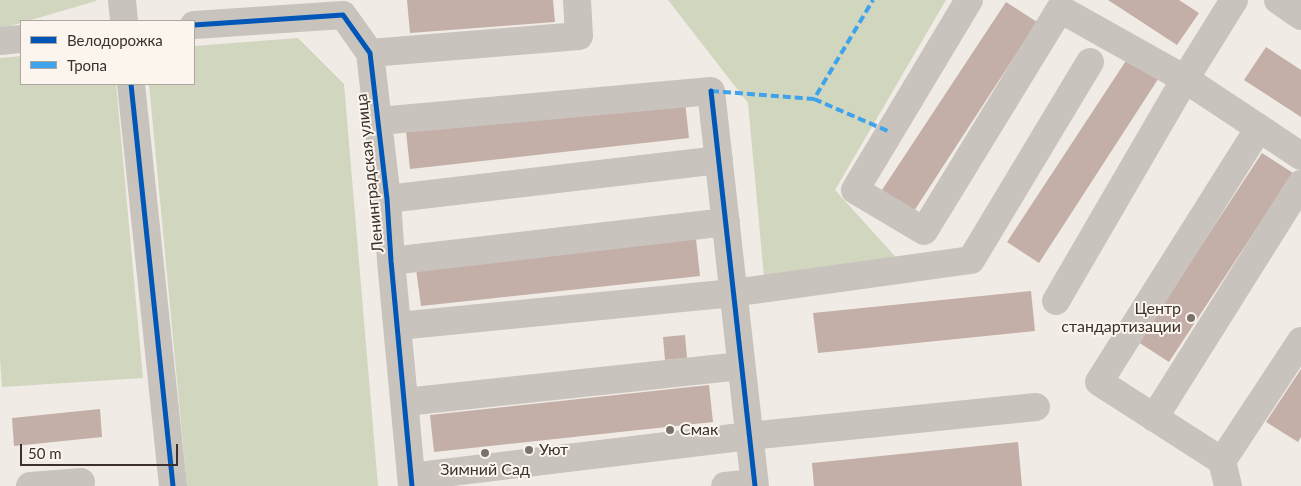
<!DOCTYPE html>
<meta charset="utf-8">
<style>
body{margin:0}
#map{position:relative;width:1301px;height:486px;overflow:hidden;background:#f0ebe5;font-family:Lato,sans-serif}
canvas{display:block}
.legend{position:absolute;left:20px;top:20px;width:175px;height:65px;box-sizing:border-box;background:#fbf5ee;border:1px solid #aea6a0;margin:0;padding:6px 9px;list-style:none;font-size:15px;color:#3b302b}
.legend li{display:flex;align-items:center;gap:10px;height:25px}
.legend b{width:25px;border:1px solid #aea6a0}
.scale{position:absolute;left:20px;top:444px;width:158px;height:22px;box-sizing:border-box;border:2px solid #3b302b;border-top:0;padding-left:6px;font-size:15px;line-height:18px;white-space:nowrap;color:#3b302b;-webkit-text-stroke:4px #fbf5ee;paint-order:stroke}
</style>
<div id="map">
<canvas width="1301" height="486"></canvas>
<ul class="legend">
<li><b style="height:6px;background:#0057b8"></b>Велодорожка</li>
<li><b style="height:6px;background:#3fa3eb"></b>Тропа</li>
</ul>
<div class="scale">50 m</div>
</div>
<script>
const g = document.querySelector('canvas').getContext('2d');
g.lineJoin = 'round';
function paint(path, color) { g.fillStyle = color; g.fill(path, 'evenodd'); }
const shape = rows => new Path2D(rows.map(r => 'M' + r).join(''));
function strokePath(path, color, width, dash) { g.strokeStyle = color; g.lineWidth = width; g.lineCap = dash ? 'butt' : 'round'; g.setLineDash(dash || []); g.stroke(path); }
function write(font, color, halo, rows, align = 'center') {
  g.font = font + ' Lato,sans-serif'; g.lineWidth = 4; g.setLineDash([]); g.textBaseline = 'middle'; g.strokeStyle = halo; g.fillStyle = color; for (const [text, x, y, turn = 0] of rows) {
    g.save(); g.translate(x, y); g.rotate((+turn || 0) * Math.PI / 180); g.textAlign = isNaN(turn) ? turn : align; if (halo) g.strokeText(text, 0, 0); g.fillText(text, 0, 0); g.restore();
  }
}
paint(shape([
 [0,0,96,0,96,1,0,29],
 [668,0,946,0,835,190,902,264,764,277,748,103],
 [298,38,344,84,378,486,187,486,149,84,194,84,194,46],
 [21,56,21,84,116,84,143,378,2,387,0,359,0,58]
]), '#d1d6bf');
paint(shape([
 [407,0,553,0,555,22,410,33],
 [1108,0,1179,0,1199,13,1177,45],
 [1006,2,1037,22,914,211,882,190],
 [1266,47,1301,70,1301,117,1244,80],
 [1131,53,1162,73,1039,263,1007,242],
 [685,101,689,138,410,169,406,131],
 [1262,153,1293,173,1169,362,1138,342],
 [696,239,700,276,421,306,416,269],
 [1031,291,1035,331,818,353,813,313],
 [685,335,687,358,665,360,663,337],
 [1301,369,1301,437,1298,442,1266,422],
 [709,385,713,422,434,452,430,415],
 [100,409,102,437,14,446,12,418],
 [1018,442,1022,486,814,486,812,463]
]), '#c3afa7');
strokePath(shape([
 [122,0,124,21],
 [969,0,855,190,924,231,1060,9,1185,79,1259,128,1099,382,1222,461],
 [1278,0,1301,16],
 [194,25,343,15,370,53,387,199,391,261,412,486],
 [0,41,21,39],
 [370,53,579,36,577,0],
 [131,84,173,486],
 [379,121,711,91,755,486],
 [1259,128,1301,156],
 [387,199,719,160],
 [391,261,726,222],
 [1056,301,1185,79,1234,0],
 [398,326,733,293,971,260,1090,62],
 [405,402,741,366],
 [1154,418,1301,184],
 [411,477,749,436,1036,407],
 [30,486,81,482],
 [725,486,754,483],
 [1228,486,1222,461,1301,341]
]), '#c9c3be', 28);
strokePath(shape([
 [711,91,814,99,873,0],
 [814,99,890,132]
]), '#3fa3eb', 4, [8, 4]);
strokePath(shape([
 [194,25,343,15,370,53,387,199,391,261,412,486],
 [131,84,173,486],
 [711,91,755,486]
]), '#0057b8', 5);
for (const [x, y, r, color] of [
 [1191,318,5,"#7a716c"],
 [670,430,5,"#7a716c"],
 [529,450,5,"#7a716c"],
 [485,453,5,"#7a716c"]
]) { const dot = new Path2D(); dot.arc(x, y, r, 0, 2 * Math.PI); g.fillStyle = color; g.fill(dot); strokePath(dot, '#fbf5ee', 2); }
write('16px', '#3b302b', '#fbf5ee', [
 ["Ленинградская улица",370,173,-96]
]);
write('16px', '#3b302b', '#fbf5ee', [
 ["Центр",1181,309,"right"],
 ["стандартизации",1181,327,"right"],
 ["Смак",680,430],
 ["Уют",539,450],
 ["Зимний Сад",485,470,"center"]
], 'left');
</script>
